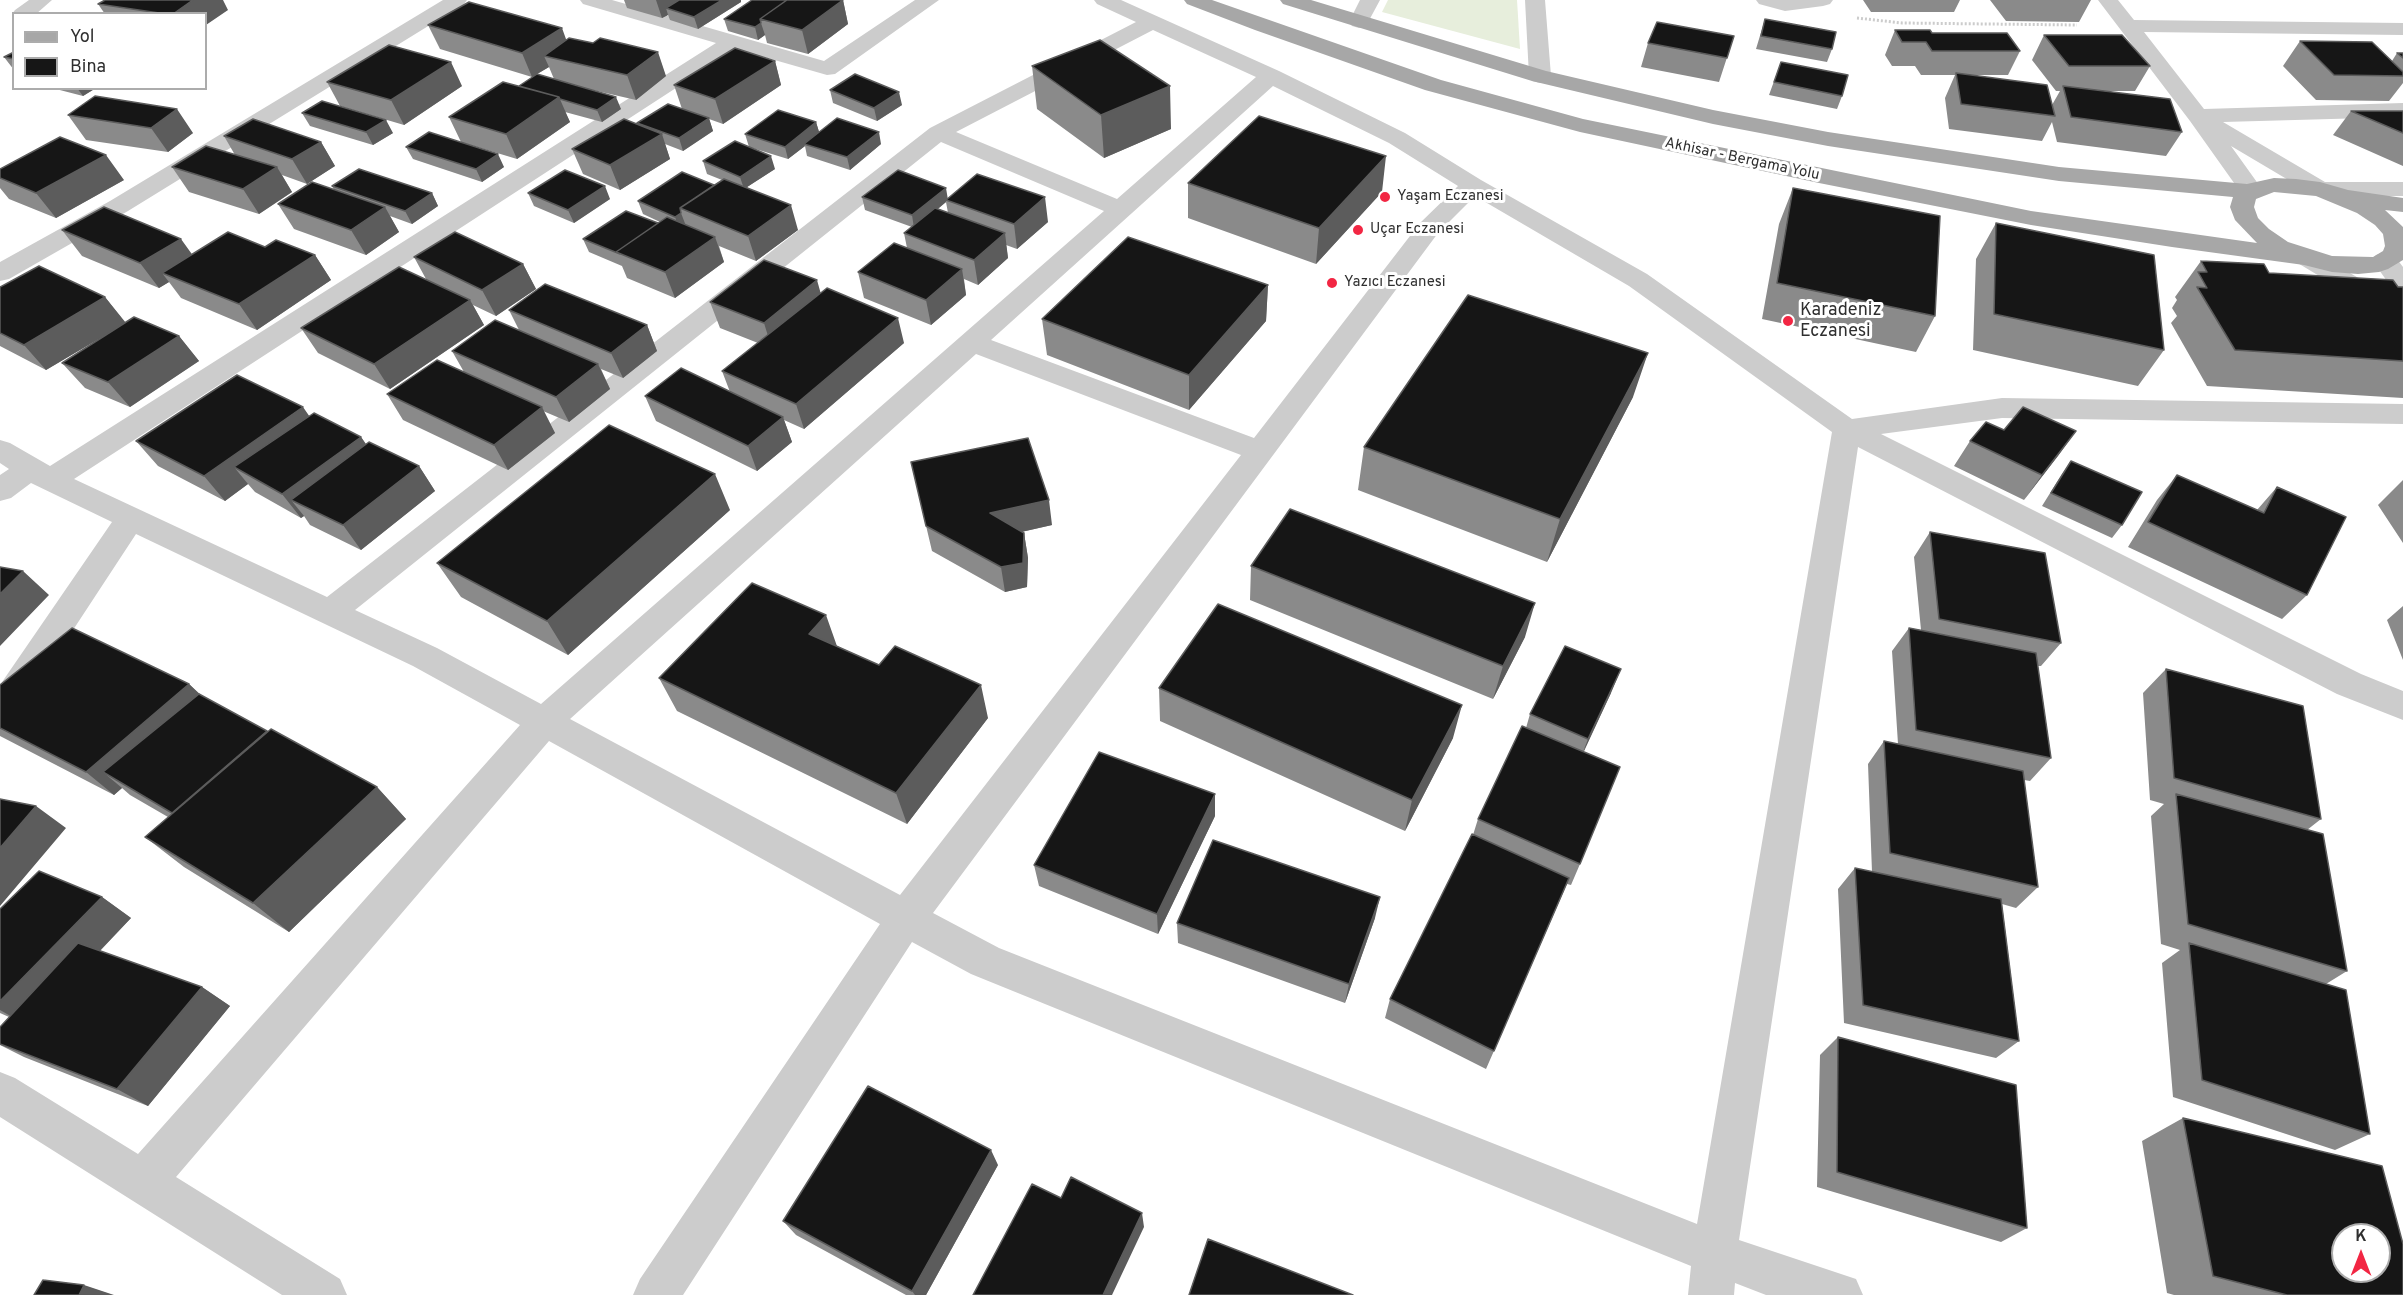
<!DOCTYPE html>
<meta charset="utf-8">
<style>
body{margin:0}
#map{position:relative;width:2403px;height:1295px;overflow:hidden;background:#fff;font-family:Overpass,sans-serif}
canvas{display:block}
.legend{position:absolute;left:12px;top:12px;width:195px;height:78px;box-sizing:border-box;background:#fff;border:2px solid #acacac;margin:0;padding:8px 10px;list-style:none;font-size:18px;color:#2f2f2f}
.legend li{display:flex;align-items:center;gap:12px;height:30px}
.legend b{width:30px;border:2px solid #acacac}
.north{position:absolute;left:2331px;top:1223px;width:60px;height:60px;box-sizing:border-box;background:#fff;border:2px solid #acacac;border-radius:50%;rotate:0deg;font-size:16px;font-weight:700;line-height:24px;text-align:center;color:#2f2f2f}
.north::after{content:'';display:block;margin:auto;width:21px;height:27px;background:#f22643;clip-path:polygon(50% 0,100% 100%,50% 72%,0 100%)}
</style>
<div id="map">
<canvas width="2403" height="1295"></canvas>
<ul class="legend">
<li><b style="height:8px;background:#a7a7a7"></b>Yol</li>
<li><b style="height:16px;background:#161616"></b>Bina</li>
</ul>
<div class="north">K</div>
</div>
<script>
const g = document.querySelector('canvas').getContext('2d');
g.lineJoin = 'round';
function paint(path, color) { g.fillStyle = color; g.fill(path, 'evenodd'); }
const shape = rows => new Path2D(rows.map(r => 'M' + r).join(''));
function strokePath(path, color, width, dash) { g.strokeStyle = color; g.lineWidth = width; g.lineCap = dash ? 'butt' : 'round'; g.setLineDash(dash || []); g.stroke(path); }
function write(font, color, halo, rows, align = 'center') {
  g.font = font + ' Overpass,sans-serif'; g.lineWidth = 6; g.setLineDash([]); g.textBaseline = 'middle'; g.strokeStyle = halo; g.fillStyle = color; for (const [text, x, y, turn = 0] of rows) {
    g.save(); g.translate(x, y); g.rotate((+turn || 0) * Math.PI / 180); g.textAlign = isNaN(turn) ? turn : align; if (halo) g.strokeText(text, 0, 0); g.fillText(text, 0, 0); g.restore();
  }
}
paint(shape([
 [1388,0,1517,0,1520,49,1382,12]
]), '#e7eedc');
strokePath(shape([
 [1857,18,1902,23,2077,25]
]), '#ccc', 3, [2, 2]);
paint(shape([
 [29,0,52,0,36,14,14,14,14,16,12,14,15,10,29,0],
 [443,0,467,0,464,4,128,211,9,279,0,281,0,262,110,201,443,0],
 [580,0,612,0,824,61,915,0,939,0,835,74,827,75,736,49,74,479,327,597,930,128,1136,22,1097,4,1094,0,1121,0,1279,71,1405,133,1481,180,1647,274,1852,419,2002,398,2403,404,2403,424,2002,418,1881,434,2361,674,2403,691,2403,720,2337,694,1858,447,1739,1240,1856,1279,1863,1295,1766,1295,1735,1283,1734,1295,1688,1295,1691,1266,971,974,912,942,683,1295,633,1295,640,1279,880,924,549,741,176,1177,340,1279,347,1295,282,1295,0,1117,0,1072,15,1078,138,1154,520,725,413,666,136,534,12,723,0,727,0,685,112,522,31,483,11,498,0,501,0,475,9,469,0,463,0,440,10,443,50,466,716,43,583,4,580,0],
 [1153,30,1256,77,1117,199,956,132,1153,30],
 [1273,86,1389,143,1458,186,1420,223,1254,438,991,340,1273,86],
 [941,142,1104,211,541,704,437,648,355,610,941,142],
 [1475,196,1629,286,1832,432,1697,1224,999,948,933,913,1438,233,1475,196],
 [976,354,1241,455,900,895,570,719,976,354],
 [1360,0,1380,0,1366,26,1359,28,1352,26,1349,22,1360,0],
 [1525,0,1545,0,1551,76,1548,81,1540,83,1532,81,1529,76,1525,0],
 [1756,0,1833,0,1830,4,1823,6,1785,11,1759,4,1756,0],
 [2098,0,2118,0,2134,20,2403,23,2403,35,2144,32,2204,109,2403,103,2403,117,2223,122,2325,182,2403,182,2403,196,2320,196,2312,194,2231,146,2264,192,2260,197,2252,199,2244,197,2190,121,2098,0],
 [2305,249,2314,252,2403,304,2403,323,2394,321,2296,262,2292,257,2296,252,2305,249],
 [2385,252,2394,255,2403,267,2403,293,2394,291,2372,260,2376,255,2385,252]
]), '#ccc');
paint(shape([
 [1184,0,1212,0,1441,80,1583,119,2031,211,2257,243,2235,220,2230,207,2233,197,2059,181,1828,146,1713,124,1532,81,1283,4,1280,0,1311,0,1546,71,1713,110,1828,132,2059,167,2247,184,2274,178,2296,179,2320,182,2348,190,2403,198,2403,212,2385,210,2403,227,2403,260,2388,269,2379,272,2358,274,2332,272,2304,265,2172,247,2031,225,1819,183,1580,132,1425,90,1255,30,1187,4,1184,0],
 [2274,192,2316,196,2357,213,2375,225,2383,234,2385,246,2383,251,2373,257,2332,256,2288,242,2269,229,2258,218,2254,207,2256,199,2274,192]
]), '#a7a7a7');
paint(shape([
 [624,0,741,0,741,2,698,29,670,20,668,15,662,18,627,8],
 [843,0,848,24,808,54,767,43,765,35,758,40,728,31,724,19],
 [1863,0,1960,0,1954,12,1871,12],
 [1990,0,2091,0,2079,22,2006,21],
 [98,4,228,10,206,14,105,14],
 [1765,19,1832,49,1827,62,1756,49],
 [428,25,567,40,666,76,636,100,584,88,621,109,602,122,565,112,570,122,517,159,464,143,504,167,482,182,413,159,406,147,461,142,449,117,554,79,549,67,532,77,440,49],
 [1895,30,1932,33,2020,51,2008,75,1971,75,2052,105,2060,91,2056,91,2032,60,2044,35,2150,66,2135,91,2102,91,2182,132,2166,156,2057,142,2052,122,2042,141,1949,129,1945,98,1955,75,1921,75,1915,66,1892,66,1885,55],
 [1734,36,1719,82,1641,67,1648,43],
 [2300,41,2392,61,2397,53,2403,53,2403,83,2389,101,2316,100,2283,66],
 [14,52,14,70,4,57],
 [775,61,781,85,723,124,709,119,713,131,683,151,665,144,670,159,620,190,583,174,572,149,638,124,637,123,682,109,674,85],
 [1781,62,1842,96,1837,109,1769,95],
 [1032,66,1171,129,1104,158,1037,109],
 [327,82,462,86,404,125,340,106],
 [52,88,96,88,83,96],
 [830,90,902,105,877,121,833,103],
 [2351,111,2403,111,2403,166,2333,135],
 [302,113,393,133,373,145,310,126],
 [68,115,193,133,168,152,86,140],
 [816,122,819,132,881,144,850,170,807,156,805,146,788,159,749,147,745,134],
 [224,136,321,142,335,166,307,184,282,175,292,192,259,214,189,192,172,167,235,155],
 [703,161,775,169,747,187,798,230,756,261,719,246,724,262,675,298,627,278,622,266,589,252,583,239,658,223,660,222,643,214,638,201,714,185,722,180,707,174],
 [0,169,124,180,56,218,9,199,0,188],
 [1188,183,1382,192,1316,264,1188,218],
 [332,186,432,193,438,206,412,224,390,216,399,232,366,255,294,229,278,204,334,190],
 [1793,188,1935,316,1916,352,1762,319,1779,224],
 [528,193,610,199,574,223,534,206],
 [862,197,948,198,1048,222,1017,249,1006,245,1008,258,978,285,964,279,966,295,931,325,864,298,858,272,907,248,904,233,912,227,865,210],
 [946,202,948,213,938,209],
 [1996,223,2164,350,2138,386,1973,350,1976,259],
 [62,230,192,254,265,247,315,255,331,280,257,330,181,298,169,282,159,288,82,256],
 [414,257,523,264,536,289,496,316,473,305,484,325,390,389,318,353,301,328,426,279],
 [2201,261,2269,273,2403,287,2403,398,2207,386,2171,323,2177,316,2172,308,2177,300,2175,297],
 [1268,285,1266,321,1189,410,1047,355,1042,319],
 [0,287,105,297,125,323,179,336,199,361,130,407,85,388,62,363,117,328,46,370,0,346],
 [820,293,904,343,804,429,784,420,792,442,757,471,656,421,645,396,730,392,722,371,758,343,720,328,710,302],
 [509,310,647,325,657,351,623,378,601,369,610,389,569,422,543,411,555,433,508,470,403,420,387,394,464,372,452,351,519,330],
 [1633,397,1547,562,1358,490,1364,447],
 [309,416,361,437,366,444,419,466,435,491,361,550,310,525,304,516,301,518,255,492,248,484,225,501,158,466,136,441],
 [2004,430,2076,431,2024,500,1954,466,1970,441],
 [2071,461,2122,525,2112,538,2042,506,2062,474],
 [911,462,1052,525,1021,532,1024,533,1028,558,1027,587,1005,592,932,551],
 [2177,475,2257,510,2277,487,2307,595,2282,619,2128,547,2157,500],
 [2403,480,2403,543,2378,505],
 [730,510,568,655,461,597,437,563],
 [1930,532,2061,643,2041,666,2038,666,2051,758,2030,781,2024,780,2038,887,2016,908,2002,904,2019,1041,1996,1058,1844,1023,1838,889,1855,868,1872,872,1868,764,1884,741,1898,744,1892,651,1909,628,1921,630,1914,557],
 [1251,566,1525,637,1493,699,1250,600],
 [2403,606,2403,660,2387,620],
 [837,646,879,665,988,718,907,824,677,711,659,678],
 [2166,669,2321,819,2307,830,2347,971,2326,984,2370,1134,2335,1150,2173,1097,2162,963,2180,950,2161,944,2151,816,2164,804,2150,800,2143,693],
 [189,684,202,696,267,732,377,787,406,819,289,932,184,867,145,837,168,817,130,795,122,788,114,795,0,736,0,685],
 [1159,688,1453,738,1405,831,1160,721],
 [1611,693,1583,752,1580,864,1571,885,1567,884,1486,1069,1385,1018,1390,999,1473,835,1478,819,1526,728,1530,714],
 [1215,816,1158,934,1039,886,1034,865],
 [102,897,131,918,100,951,202,987,230,1006,148,1106,24,1057,0,1045,0,1027,9,1017,0,1013,0,909],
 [1375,918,1345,1003,1178,943,1177,923],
 [1838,1037,2027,1228,2001,1242,1817,1187,1820,1055],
 [2183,1118,2403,1295,2174,1295,2167,1293,2142,1141],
 [998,1165,926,1295,906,1295,796,1235,783,1221]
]), '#8a8a8a');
paint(shape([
 [193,0,223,0,228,10,206,25,206,14,173,14],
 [656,0,692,0,666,8,668,15,662,18],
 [722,0,741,0,741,2,698,29,694,17],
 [843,0,848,24,808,54,802,30],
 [761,23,765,35,758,40,755,27],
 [562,28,571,53,544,56,549,67,532,77,522,53],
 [658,52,666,76,636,100,627,75],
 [775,61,781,85,723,124,715,99],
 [451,62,462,86,404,125,391,100],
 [1170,86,1171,129,1104,158,1101,115],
 [77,88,96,88,83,96],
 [899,92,902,105,877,121,874,108],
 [559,97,570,122,517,159,506,134],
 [616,97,621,109,602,122,597,110],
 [177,109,193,133,168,152,151,128],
 [709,118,713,131,683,151,679,138],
 [386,120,393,133,373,145,366,132],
 [816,122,820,135,804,144,805,146,788,159,785,147],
 [879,132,881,144,850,170,847,157],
 [662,134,670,159,620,190,610,165],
 [321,142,335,166,307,184,292,159],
 [498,154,504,167,482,182,476,169],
 [106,155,124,180,56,218,36,193],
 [771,156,775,169,744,189,740,177],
 [1386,156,1382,192,1316,264,1319,228],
 [277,167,292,192,259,214,243,189],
 [605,186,610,199,574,223,568,210],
 [946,188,948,200,946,200,946,202,914,228,912,215],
 [432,193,438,206,412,224,405,211],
 [1045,197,1048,222,1017,249,1014,224],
 [791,205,798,230,756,261,748,236],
 [385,207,399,232,366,255,351,230],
 [681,213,686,226,680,230,675,217],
 [1005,233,1008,258,978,285,974,260],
 [715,237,724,262,675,298,665,272],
 [181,239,199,264,162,273,169,282,159,288,140,263],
 [315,255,331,280,257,330,239,304],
 [523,264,536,289,496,316,482,290],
 [962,269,966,295,931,325,926,300],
 [817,280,824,305,772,349,764,323],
 [1268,285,1266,321,1189,410,1189,375],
 [105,297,126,323,46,370,24,345],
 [470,300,484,325,390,389,374,364],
 [898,318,904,343,804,429,796,404],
 [647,325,657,351,623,378,611,353],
 [179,336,199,361,130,407,108,382],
 [1648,353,1633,397,1547,562,1560,519],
 [598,364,610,389,569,422,556,397],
 [303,407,321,433,234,467,248,484,225,501,204,476],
 [542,407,555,433,508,470,494,445],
 [783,417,792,442,757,471,748,446],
 [2076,431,2058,456,2024,500,2042,475],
 [361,437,378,462,291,500,304,516,301,518,282,494],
 [419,466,435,491,361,550,343,525],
 [715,474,730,510,568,655,547,621],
 [1049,500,1052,525,995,538,990,513],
 [1024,533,1028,558,1027,587,1005,592,1001,567],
 [23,571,49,595,0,646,0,594],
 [1535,603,1525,637,1493,699,1503,666],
 [826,615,838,649,809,634],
 [1621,669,1611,693,1579,762,1588,739],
 [189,684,213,707,103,772,122,788,114,795,86,772],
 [981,685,988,718,907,824,896,793],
 [1462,705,1453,738,1405,831,1412,800],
 [377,787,406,819,289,932,253,903],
 [1215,794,1215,816,1158,934,1157,914],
 [36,806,66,828,0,906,0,848],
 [102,897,131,918,28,1026,0,1010,0,1001],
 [1380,897,1375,918,1345,1003,1349,984],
 [202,987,230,1006,148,1106,117,1089],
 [991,1150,998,1165,926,1295,915,1295,912,1291],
 [1142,1213,1144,1227,1112,1295,1103,1295],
 [84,1285,114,1295,79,1295]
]), '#5c5c5c');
const building = shape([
 [105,0,193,0,173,14,166,14,98,4,105,0],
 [679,0,722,0,694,17,666,8,679,0],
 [752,0,787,0,760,19,761,23,755,27,724,19,752,0],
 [787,0,843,0,802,30,760,19,787,0],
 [469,2,562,28,522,53,428,25,469,2],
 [1765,19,1836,32,1832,49,1761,36,1765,19],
 [1657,22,1734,36,1727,58,1648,43,1657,22],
 [1895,30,1930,30,1932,33,2007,33,2020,51,1932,51,1926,42,1902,42,1895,30],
 [2044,35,2122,35,2150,66,2069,66,2044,35],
 [569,38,593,43,600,38,658,52,627,75,544,56,569,38],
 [1100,40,1170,86,1101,115,1032,66,1100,40],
 [2300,41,2372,42,2403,72,2403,76,2334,75,2300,41],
 [389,45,451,62,391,100,327,82,389,45],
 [735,48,775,61,715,99,674,85,735,48],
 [14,52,14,59,4,57,14,52],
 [2397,53,2403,53,2403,58,2397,53],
 [1781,62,1848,75,1842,96,1774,82,1781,62],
 [1956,73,2047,85,2055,116,1961,104,1956,73],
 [537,74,616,97,597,110,560,99,559,97,519,86,537,74],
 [855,74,899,92,874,108,830,90,855,74],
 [503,82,559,97,506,134,449,117,503,82],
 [2063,86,2170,99,2182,132,2071,117,2063,86],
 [95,96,177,109,151,128,68,115,95,96],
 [322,101,386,120,366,132,302,113,322,101],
 [668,104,709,118,679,138,637,123,668,104],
 [778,110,816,122,785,147,745,134,778,110],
 [2351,111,2403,111,2403,133,2351,111],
 [1259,116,1386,156,1319,228,1188,183,1259,116],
 [837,118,879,132,847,157,804,144,837,118],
 [253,119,321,142,292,159,224,136,253,119],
 [624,119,662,134,610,165,572,149,624,119],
 [429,132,498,154,476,169,406,147,429,132],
 [60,137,106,155,36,193,0,178,0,169,60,137],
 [735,141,771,156,740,177,703,161,735,141],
 [206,146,277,167,243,189,172,167,206,146],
 [359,169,432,193,405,211,332,186,359,169],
 [565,170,605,186,568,210,528,193,565,170],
 [898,170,946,188,912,215,862,197,898,170],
 [682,172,714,185,680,208,681,213,675,217,638,201,682,172],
 [977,174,1045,197,1014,224,946,200,977,174],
 [724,179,791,205,748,236,680,208,724,179],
 [312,182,385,207,351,230,278,204,312,182],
 [1793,188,1940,216,1935,316,1777,283,1793,188],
 [104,207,181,239,140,263,62,230,104,207],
 [935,208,1005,233,974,260,904,233,935,208],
 [626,211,658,223,616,252,620,254,583,239,626,211],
 [667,217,715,237,665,272,616,252,667,217],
 [1996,223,2154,255,2164,350,1994,314,1996,223],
 [228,232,265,247,276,240,315,255,239,304,162,273,228,232],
 [455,232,523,264,482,290,414,257,455,232],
 [1128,237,1268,285,1189,375,1042,319,1128,237],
 [894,243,962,269,926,300,858,272,894,243],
 [764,260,817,280,764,323,710,302,764,260],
 [2201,261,2264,264,2269,273,2393,280,2398,287,2403,287,2403,361,2235,350,2197,287,2207,288,2198,272,2207,272,2201,261],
 [39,266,105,297,24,345,0,333,0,287,39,266],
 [399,267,470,300,374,364,301,328,399,267],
 [545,284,647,325,611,353,509,310,545,284],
 [827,288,898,318,796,404,722,371,827,288],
 [1468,295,1648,353,1560,519,1364,447,1468,295],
 [134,317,179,336,108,382,62,363,134,317],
 [495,320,598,364,556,397,452,351,495,320],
 [437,360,542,407,494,445,387,394,437,360],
 [681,368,783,417,748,446,645,396,681,368],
 [237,375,303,407,204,476,136,441,237,375],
 [2023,407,2076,431,2042,475,1970,441,1986,422,2004,430,2023,407],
 [314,413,361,437,282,494,234,467,314,413],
 [609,425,715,474,547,621,437,563,609,425],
 [1028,438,1049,500,990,513,1024,533,1023,563,1001,567,926,526,911,462,1028,438],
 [369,442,419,466,343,525,291,500,369,442],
 [2071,461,2142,492,2122,525,2051,493,2071,461],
 [2177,475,2264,513,2277,487,2346,517,2307,595,2148,522,2177,475],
 [1290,509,1535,603,1503,666,1251,566,1290,509],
 [1930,532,2045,553,2061,643,1939,619,1930,532],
 [0,567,23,571,0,594,0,567],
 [752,583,826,615,809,634,879,665,895,646,981,685,896,793,659,678,752,583],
 [1218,604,1462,705,1412,800,1159,688,1218,604],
 [72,628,189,684,86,772,0,728,0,685,72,628],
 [1909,628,2036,653,2051,758,1916,730,1909,628],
 [1565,646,1621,669,1588,739,1530,714,1565,646],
 [2166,669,2303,706,2321,819,2174,778,2166,669],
 [199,694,267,731,172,813,103,772,199,694],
 [1522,726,1620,767,1580,864,1478,819,1522,726],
 [271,729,377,787,253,903,145,837,271,729],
 [1884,741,2023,771,2038,887,1890,853,1884,741],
 [1099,752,1215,794,1157,914,1034,865,1099,752],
 [2176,794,2323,834,2347,971,2188,924,2176,794],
 [0,799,36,806,0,848,0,799],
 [1472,834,1569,878,1494,1051,1390,999,1472,834],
 [1213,840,1380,897,1349,984,1177,923,1213,840],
 [1855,868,2001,899,2019,1041,1863,1005,1855,868],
 [39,871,102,897,0,1001,0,909,39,871],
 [78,943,202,987,117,1089,0,1044,0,1027,78,943],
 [2189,943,2346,990,2370,1134,2202,1080,2189,943],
 [1838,1037,2016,1085,2027,1228,1837,1172,1838,1037],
 [868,1086,991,1150,912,1291,783,1221,868,1086],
 [2183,1118,2382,1166,2403,1244,2403,1295,2287,1295,2213,1276,2183,1118],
 [2343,1235,2379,1235,2379,1271,2343,1271,2343,1235],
 [1071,1177,1142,1213,1103,1295,973,1295,1032,1184,1061,1198,1071,1177],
 [1208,1239,1353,1295,1189,1295,1208,1239],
 [43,1280,84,1285,79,1295,34,1295,43,1280]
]);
paint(building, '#161616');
strokePath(building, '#5c5c5c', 1.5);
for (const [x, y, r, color] of [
 [1385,197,6,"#f22643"],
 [1358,230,6,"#f22643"],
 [1332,283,6,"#f22643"],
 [1788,321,6,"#f22643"]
]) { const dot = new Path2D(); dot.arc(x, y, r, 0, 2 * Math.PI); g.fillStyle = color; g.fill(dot); strokePath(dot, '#fff', 2); }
write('15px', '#2f2f2f', '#fff', [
 ["Akhisar - Bergama Yolu",1742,160,12]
]);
write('15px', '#2f2f2f', '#fff', [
 ["Yaşam Eczanesi",1397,197],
 ["Uçar Eczanesi",1370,230],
 ["Yazıcı Eczanesi",1344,283]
], 'left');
write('18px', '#2f2f2f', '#fff', [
 ["Karadeniz",1800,311],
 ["Eczanesi",1800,332]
], 'left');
</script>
